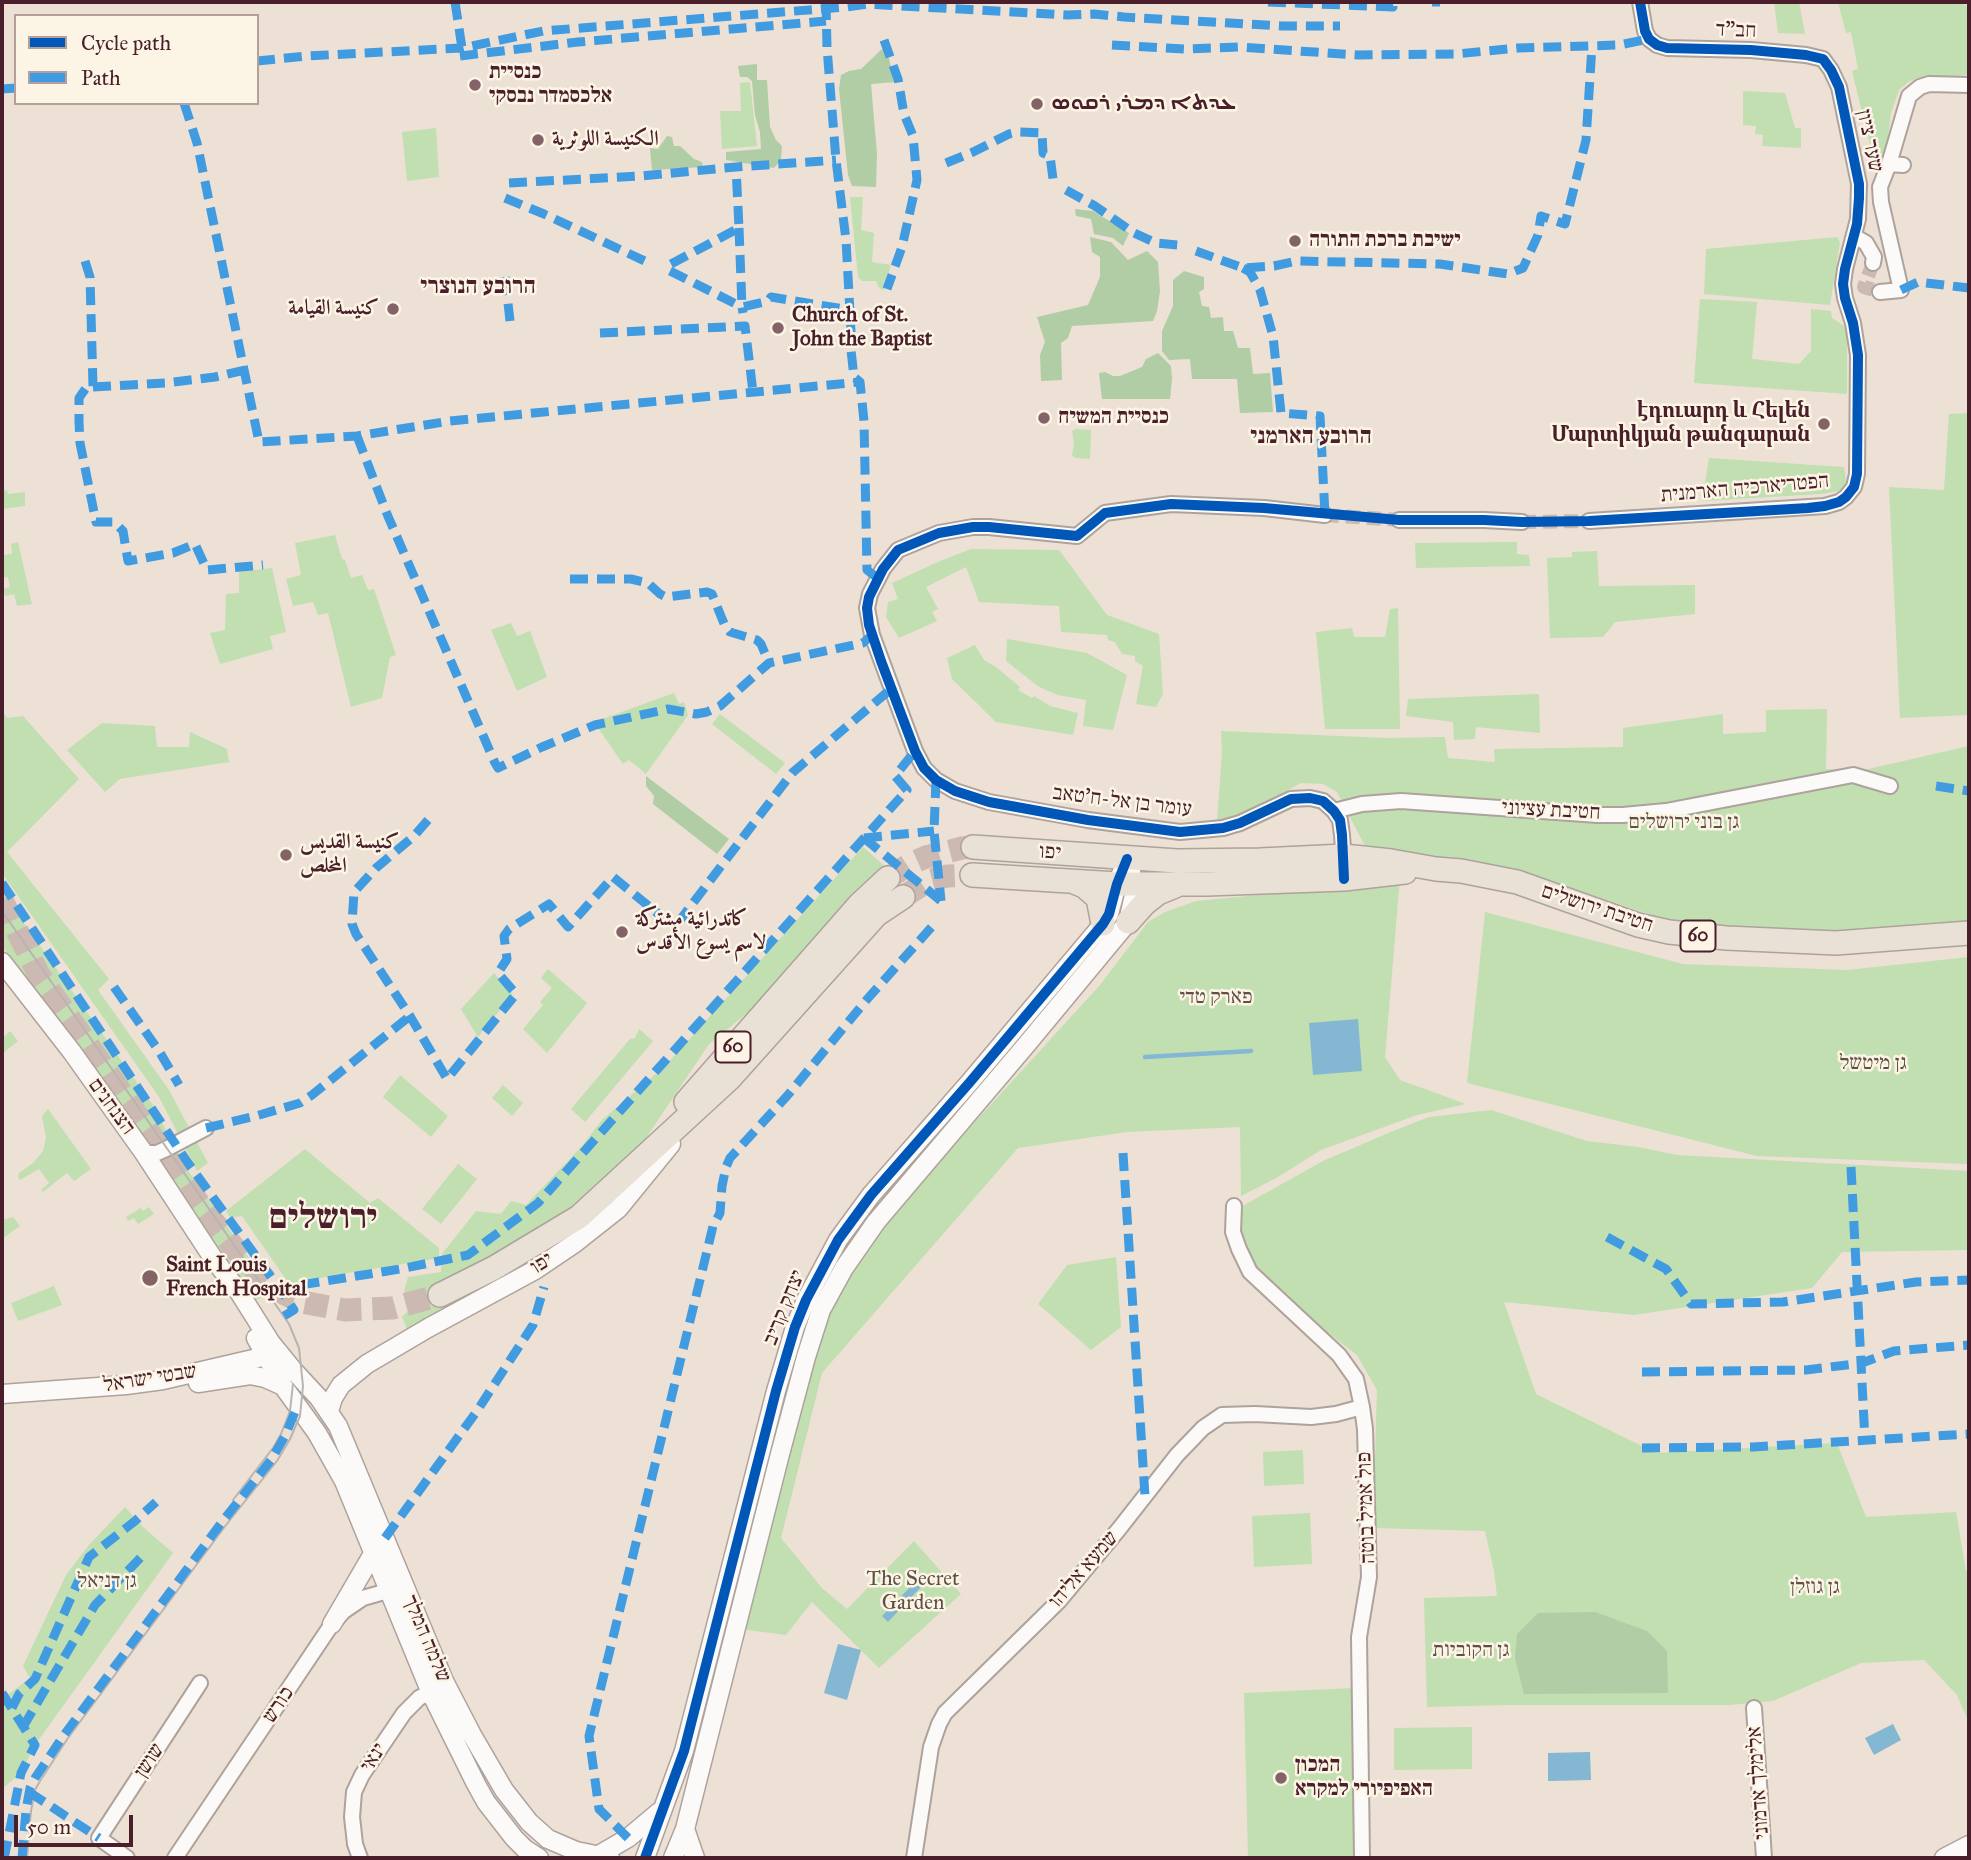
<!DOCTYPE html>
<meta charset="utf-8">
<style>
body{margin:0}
#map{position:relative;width:1971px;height:1860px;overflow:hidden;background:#ece1d4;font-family:"IM FELL Great Primer",serif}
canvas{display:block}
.frame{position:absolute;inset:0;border:4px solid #4a1f2b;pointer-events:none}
.legend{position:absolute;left:14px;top:14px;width:245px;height:91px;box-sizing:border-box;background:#fcf5e5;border:2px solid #b59f9b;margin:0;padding:9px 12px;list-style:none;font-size:21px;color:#4a1f2b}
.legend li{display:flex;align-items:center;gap:14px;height:35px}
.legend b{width:35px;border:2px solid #b59f9b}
.scale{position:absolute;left:14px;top:1815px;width:119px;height:32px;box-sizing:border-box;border:4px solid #4a1f2b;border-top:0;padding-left:9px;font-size:21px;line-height:24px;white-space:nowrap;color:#4a1f2b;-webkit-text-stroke:5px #fcf5e5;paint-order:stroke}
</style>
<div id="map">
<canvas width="1971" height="1860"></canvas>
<div class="frame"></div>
<ul class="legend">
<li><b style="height:9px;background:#0057b8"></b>Cycle path</li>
<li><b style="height:9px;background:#409be1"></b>Path</li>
</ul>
<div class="scale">50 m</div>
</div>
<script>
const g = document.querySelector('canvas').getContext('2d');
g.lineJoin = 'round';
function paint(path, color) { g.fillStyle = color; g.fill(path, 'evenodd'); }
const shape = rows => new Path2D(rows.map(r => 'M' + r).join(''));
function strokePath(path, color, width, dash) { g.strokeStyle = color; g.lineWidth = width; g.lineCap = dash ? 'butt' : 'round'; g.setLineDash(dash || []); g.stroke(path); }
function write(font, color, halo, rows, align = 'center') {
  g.font = font + ' "IM FELL Great Primer",Amiri,"Noto Serif Armenian","Frank Ruhl Libre","Noto Sans Syriac",serif'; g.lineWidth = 5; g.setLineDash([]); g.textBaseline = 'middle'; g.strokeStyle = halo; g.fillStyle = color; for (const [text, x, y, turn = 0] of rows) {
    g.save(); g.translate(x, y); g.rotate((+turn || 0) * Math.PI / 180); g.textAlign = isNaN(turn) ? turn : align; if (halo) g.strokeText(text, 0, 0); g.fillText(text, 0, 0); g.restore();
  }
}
paint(shape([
 [1774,2,1799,2,1805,34,1778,33],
 [1838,2,1960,2,1969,7,1969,75,1918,78,1908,82,1899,90,1891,113,1886,153,1878,178,1852,71,1858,69,1851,32,1846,33],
 [750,82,757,146,722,149,720,111,741,111,740,83],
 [1743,91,1785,93,1795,128,1801,128,1801,148,1762,146,1763,135,1755,134,1756,126,1743,125],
 [436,128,439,177,407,181,402,132],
 [850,197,863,197,861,230,874,233,872,262,891,265,884,290,879,288,876,281,862,281,858,277],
 [1837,237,1840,242,1830,305,1704,294,1706,249],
 [1700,299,1757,302,1752,359,1799,364,1811,351,1811,309,1831,311,1832,318,1844,326,1847,337,1847,394,1694,383],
 [1969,413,1969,715,1900,718,1889,487,1944,490,1949,414],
 [1076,429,1091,430,1090,459,1076,458,1072,456,1074,443,1072,431],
 [1709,458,1844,467,1846,481,1843,490,1821,494,1702,501],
 [7,490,8,494,25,492,25,506,2,509,2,518,2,491],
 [335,535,342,559,345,560,351,578,362,575,368,590,374,589,396,655,390,657,382,698,351,707,328,613,318,615,313,602,293,606,286,579,301,575,295,543],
 [18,542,32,604,17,606,14,594,5,596,3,589,10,587,8,577,2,578,2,562,4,561,4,555,12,554,11,544],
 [1517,542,1517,554,1529,555,1530,566,1416,568,1415,543],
 [971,549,1059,550,1107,615,1159,634,1163,694,1156,707,1136,704,1143,666,1135,661,1135,656,1122,654,1115,642,1108,640,1107,635,1061,632,1059,606,979,602,966,567,926,587,938,609,932,612,937,621,899,638,886,617,888,602,898,599,892,583,940,561],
 [1597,551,1599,586,1695,585,1695,614,1615,622,1603,637,1550,638,1547,558,1572,557,1572,552],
 [272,568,286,632,270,636,273,649,220,664,210,633,225,630,226,594,239,593,239,572],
 [1398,608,1400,729,1325,729,1316,632,1352,628,1354,637,1385,637,1390,609],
 [511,623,517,636,530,631,547,677,517,691,491,630],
 [1007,639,1087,653,1127,675,1113,730,1083,726,1086,700,1058,695,1039,687,1006,661],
 [975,645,984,660,996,667,1020,687,1018,690,1032,698,1034,696,1050,706,1078,713,1073,735,996,722,952,679,947,658],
 [674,693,679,704,684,702,688,715,646,774,629,760,623,764,594,722],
 [1539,694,1540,733,1476,727,1475,739,1454,740,1453,722,1406,716,1408,699],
 [1827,709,1826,769,1864,770,1969,746,1969,923,1896,929,1870,928,1811,932,1672,922,1513,868,1459,863,1366,848,1337,792,1323,784,1301,783,1258,807,1217,821,1222,753,1221,731,1388,738,1445,737,1448,758,1495,762,1494,749,1623,747,1623,728,1723,714,1723,734,1766,732,1766,710],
 [2,711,7,718,23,716,79,779,7,852,109,979,98,990,169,1090,208,1163,197,1171,159,1097,2,873],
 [720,714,785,763,776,774,712,724],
 [102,723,155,726,157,747,189,747,190,732,227,749,229,762,120,779,105,792,67,750],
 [863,847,889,870,782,985,709,1044,644,1141,579,1201,542,1227,435,1293,444,1308,407,1329,402,1317,411,1308,407,1296,404,1292,408,1277,441,1272,442,1254,476,1211,501,1214,511,1201,526,1205,582,1146,602,1120,666,1065],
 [1400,877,1385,1057,1400,1080,1466,1104,1417,1115,1321,1150,1278,1177,1241,1196,1240,1127,1127,1132,1018,1148,822,1373,781,1538,822,1588,847,1609,914,1541,961,1594,879,1668,812,1602,786,1635,740,1629,815,1349,825,1321,852,1269,912,1191,1100,985,1148,922,1165,912,1196,901,1322,889],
 [2,892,155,1108,182,1162,273,1292,250,1303,132,1127,2,946],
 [1485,912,1683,964,1847,970,1969,957,1969,1164,1757,1156,1467,1083],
 [548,969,587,1003,547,1053,523,1029,543,1005,540,1002,552,988,541,978],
 [494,973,513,994,478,1037,461,1009],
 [639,1029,653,1041,585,1122,571,1109,630,1039,635,1038],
 [10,1031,18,1041,2,1054,2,1038],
 [400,1075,448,1116,431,1137,383,1097],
 [503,1085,523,1103,512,1116,492,1098],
 [48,1109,91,1169,74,1181,67,1173,43,1192,41,1190,49,1183,39,1169,20,1180,18,1177,19,1173,33,1163,43,1151,46,1138,42,1116],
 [1491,1110,1587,1141,1638,1147,1677,1155,1969,1171,1969,1250,1842,1252,1812,1288,1634,1315,1504,1302,1536,1394,1656,1453,1837,1443,1866,1517,1956,1512,1966,1571,1969,1572,1969,1723,1957,1695,1924,1660,1861,1663,1773,1701,1730,1705,1509,1705,1427,1707,1424,1598,1497,1596,1494,1571,1485,1531,1373,1528,1377,1390,1357,1355,1271,1289,1254,1270,1238,1232,1239,1208,1323,1161,1393,1131,1429,1117],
 [305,1149,370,1203,378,1198,439,1248,439,1258,329,1276,290,1285,242,1216,230,1218,226,1211],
 [458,1164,477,1179,441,1224,422,1209],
 [149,1207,154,1214,138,1224,134,1218,128,1221,126,1217,141,1208,143,1211],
 [13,1217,20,1226,2,1239,2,1220],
 [1116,1257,1121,1327,1091,1350,1038,1304,1067,1265],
 [54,1286,62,1305,18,1321,11,1303],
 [1303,1450,1304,1484,1264,1486,1263,1452],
 [125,1507,143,1527,173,1553,35,1745,21,1773,2,1789,2,1699,30,1678,23,1666,66,1575,89,1545],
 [1310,1513,1312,1564,1254,1567,1252,1516],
 [1354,1688,1357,1858,1248,1858,1244,1693],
 [1472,1727,1472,1769,1394,1770,1394,1728]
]), '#c1dfb1');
paint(shape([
 [886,47,895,82,871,84,877,154,876,187,852,186,848,175,839,89,841,75,849,71,861,69,881,50],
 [757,64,757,80,767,80,770,127,776,140,782,146,781,160,774,168,726,160,726,152,761,149,760,132,755,115,752,81,747,77,740,77,738,66],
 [667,136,672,137,674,146,680,146,694,159,702,162,703,167,652,170,650,148,658,149],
 [1075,209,1093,211,1129,233,1123,246,1113,238,1094,234,1091,219,1076,216],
 [1090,237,1111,242,1128,260,1147,251,1158,262,1160,291,1157,311,1153,321,1072,326,1068,338,1061,343,1062,380,1041,381,1040,355,1045,342,1037,317,1088,305,1100,277,1100,257,1092,252],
 [1184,271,1204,277,1204,289,1199,292,1202,306,1209,307,1211,318,1223,317,1224,331,1233,331,1238,348,1250,348,1253,374,1270,373,1273,412,1240,413,1237,379,1192,379,1190,359,1169,360,1162,351,1162,331,1173,306,1173,280],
 [1158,353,1171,366,1172,379,1170,399,1102,399,1099,373,1105,372,1113,376,1120,376,1142,367,1146,359],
 [646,776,729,839,717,854,653,804,654,796,646,786],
 [1595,1612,1647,1631,1667,1651,1668,1693,1524,1694,1515,1658,1517,1634,1538,1613]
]), '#b0cda5');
paint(shape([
 [1358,1019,1362,1071,1313,1075,1309,1023],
 [917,1580,921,1587,888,1622,882,1616],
 [838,1644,861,1650,847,1700,824,1693],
 [1893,1724,1901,1740,1874,1755,1865,1738],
 [1590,1752,1591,1780,1548,1781,1548,1753]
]), '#84b7d2');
strokePath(shape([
 [1145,1057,1251,1051]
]), '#84b7d2', 4.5);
strokePath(shape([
 [1873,263,1864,287,1880,292],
 [1325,515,1399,520],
 [1522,522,1589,521]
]), '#ccbab2', 14, [14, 7]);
strokePath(shape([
 [888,878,910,864,926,857,962,848,973,847],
 [903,897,928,881,947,876,972,875],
 [2,900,39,975,200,1205,236,1250,269,1283,285,1294,302,1302,345,1310,393,1308,440,1295]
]), '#ccbab2', 23, [23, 11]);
const minor = shape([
 [1903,165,1889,164,1909,96,1920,87,1929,84,1969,85],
 [1854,236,1866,243,1874,257,1873,263],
 [1880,292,1901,290,1881,202,1880,187,1889,164],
 [1325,515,1264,508,1171,504,1105,513,1077,536,989,527,973,527,939,533,898,550,883,569,870,594,867,608,872,635,915,751,924,768,936,780,955,791,989,802,1088,820,1180,832,1223,828,1240,823,1291,799,1310,798,1323,801,1334,811,1340,820,1342,835,1344,864],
 [1399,520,1484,520,1522,522],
 [1589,521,1825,506,1839,502,1846,497,1854,487,1857,474,1858,355,1853,323,1845,298,1843,284,1845,269,1858,219,1859,184,1839,87,1831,70,1823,59,1806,55,1751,50,1667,48,1657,45,1649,39,1645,31,1640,2],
 [1334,811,1362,804,1401,801,1598,815,1623,815,1666,811,1853,775,1890,786],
 [144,1153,157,1153,166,1149,206,1128],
 [1234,1206,1233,1232,1239,1249,1250,1272,1339,1355,1356,1379,1362,1407,1365,1429,1369,1577,1359,1637,1362,1858],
 [1754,1708,1764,1858],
 [127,1858,99,1838,200,1683],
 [175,1858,332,1624,344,1611,363,1598,384,1592,398,1594],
 [360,1858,355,1844,352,1817,354,1792,362,1775,404,1713,419,1698,439,1687],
 [914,1858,931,1747,939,1724,945,1713,1059,1601,1119,1529,1177,1455,1203,1428,1222,1415,1255,1414,1311,1417,1336,1414,1362,1407]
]);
const tertiary = shape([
 [2,962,72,1052,144,1153,213,1258,239,1292,271,1343,293,1370,319,1398,338,1426,444,1681,472,1735,504,1790,529,1822,548,1839,576,1851,610,1858],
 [256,1338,283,1386,317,1433,344,1481,431,1693,476,1784,486,1802,514,1838,525,1849,539,1858],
 [198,1383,250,1375,265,1378,283,1386],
 [2,1394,126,1385,163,1380,266,1356,275,1359],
 [329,1411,333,1398,341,1385,367,1364,428,1328,535,1270,575,1243,618,1209,671,1144],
 [332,1624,374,1552],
 [685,1829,695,1858],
 [597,1856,628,1838,659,1812],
 [645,1858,684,1751,776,1391,795,1327,806,1300,838,1240,871,1195,970,1082,1103,924,1109,914,1117,884,1127,859],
 [673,1858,685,1829,780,1454,806,1357,821,1310,844,1268,876,1222,1027,1044,1128,922,1134,895,1134,884,1131,872],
 [1944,1858,1969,1845]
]);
const trunk = shape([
 [973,847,1177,861,1260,860,1344,856,1391,861,1436,869,1461,871,1517,882,1638,925,1669,932,1726,938,1836,943,1969,933],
 [972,875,1117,884,1207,884,1344,879,1405,872],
 [1074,882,1084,886,1098,898,1103,924],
 [1128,922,1144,904,1158,893,1175,886],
 [686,1102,859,905,888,878],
 [440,1295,494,1268,579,1217,729,1079,876,915,903,897]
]);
strokePath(minor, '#aea29c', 18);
strokePath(tertiary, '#aea29c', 21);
strokePath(trunk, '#aea29c', 26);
strokePath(minor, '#fcfaf9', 14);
strokePath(tertiary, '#fcfaf9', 18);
strokePath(trunk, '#e9e1d5', 23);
strokePath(shape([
 [2,911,289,1324,299,1348,303,1386,300,1416,290,1439,277,1461,226,1525,68,1738,40,1781,35,1790,31,1811,27,1858],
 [233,1500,273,1448,281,1434,290,1411,293,1384]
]), '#bab3b3', 2);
strokePath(shape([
 [455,2,462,48],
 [826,2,827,48,836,160,846,240,851,331,850,341,854,377,860,382,864,421,867,570,879,579],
 [1268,2,1393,7,1393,2],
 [1432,2,1440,2],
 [884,40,898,79,904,114,913,136,917,180,902,247,887,289],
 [1112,45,1184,49,1239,47,1358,55,1456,54,1518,48,1619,45,1649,39],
 [460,56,578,42,826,21],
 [257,61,307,56,462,48,543,31,846,7,867,4,1067,15,1094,14,1124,17,1282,26,1340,26],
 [2,89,16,88],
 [184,103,197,143,259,442,357,436,450,421,860,382],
 [946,163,973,152,1009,134,1018,132,1042,133,1043,153,1050,156,1053,179],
 [509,183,641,176,736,167,836,160],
 [1066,190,1095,206,1134,233,1156,243,1178,245],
 [505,198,544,214,649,263],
 [739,228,742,307,768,301,771,297,850,310],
 [1196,251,1243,268,1274,266,1297,261,1440,264,1508,274,1523,268,1538,235,1541,216,1565,224,1586,140,1592,46],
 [85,261,90,277,93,387,86,388,79,398,79,422,80,443,96,522,114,522,123,531,128,561,173,553,195,544,207,570,263,565],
 [671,264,739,228,736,167],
 [1243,268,1250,272,1260,290,1273,336,1281,413,1320,416,1325,515],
 [670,271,742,307,743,313],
 [505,277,510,321],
 [1901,290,1918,282,1969,288],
 [600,333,745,326,753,392],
 [93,387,165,383,215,377,245,370],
 [357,436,387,514,495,763,498,768,542,747,595,725,668,709,696,714,707,712,720,706,769,663,863,643,872,635],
 [570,579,631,579,648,583,660,594,666,597,707,592,712,594,725,626,730,632,757,640,761,644,769,663],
 [936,780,934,831,941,901],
 [1936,786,1969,791],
 [428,820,414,836,376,868,354,892,352,924,356,934,410,1016,447,1079,516,994,498,973,507,959,504,936,509,929,549,904,568,927,613,877,672,925,677,924,792,773,891,689],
 [864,838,941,901],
 [864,838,934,831],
 [2,883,188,1163,282,1292],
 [114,987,159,1051,179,1085],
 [206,1128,256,1116,300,1103,312,1095,410,1016],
 [1123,1153,1145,1496],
 [1851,1167,1865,1441],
 [1607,1237,1666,1269,1691,1304,1783,1302,1916,1282,1969,1280],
 [284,1316,294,1310,282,1292,301,1285,400,1269,468,1255,538,1203,907,790,895,776,915,751],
 [1642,1372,1806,1370,1862,1363,1894,1351,1969,1345],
 [1642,1448,1753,1447,1969,1434],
 [385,1538,477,1411,533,1325,544,1287],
 [2,1693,35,1745,21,1773,5,1854,2,1857],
 [12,1708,19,1694,35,1679,89,1557,135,1521,156,1502],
 [23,1727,95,1605,146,1552],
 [29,1792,99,1838],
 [628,1838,599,1809,589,1736,708,1247,713,1226,720,1213,722,1186,726,1167,730,1158,787,1096,869,997,937,921],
 [22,1858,26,1810,30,1788,35,1778,64,1735,222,1522,271,1460,285,1436,297,1407]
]), '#409be1', 9, [18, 9]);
strokePath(shape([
 [1344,879,1342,835,1340,820,1334,811,1323,801,1310,798,1291,799,1240,823,1223,828,1180,832,1088,820,989,802,955,791,936,780,924,768,915,751,881,661,869,625,867,608,869,597,883,569,898,550,939,533,973,527,989,527,1077,536,1105,513,1171,504,1264,508,1399,520,1484,520,1522,522,1589,521,1808,508,1825,506,1839,502,1846,497,1854,487,1857,474,1858,355,1853,323,1845,298,1843,284,1845,269,1857,224,1859,198,1859,184,1839,87,1831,70,1823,59,1806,55,1751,50,1667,48,1657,45,1649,39,1645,31,1640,2],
 [645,1858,684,1751,776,1391,795,1327,806,1300,838,1240,871,1195,970,1082,1103,924,1109,914,1117,884,1127,859]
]), '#0057b8', 10);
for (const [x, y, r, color] of [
 [475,85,7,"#836366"],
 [1037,104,7,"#836366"],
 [538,140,7,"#836366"],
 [1295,241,7,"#836366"],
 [393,309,7,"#836366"],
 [778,328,7,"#836366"],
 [1044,418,7,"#836366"],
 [1824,424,7,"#836366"],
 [286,855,7,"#836366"],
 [622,932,7,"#836366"],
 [150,1278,9,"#836366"],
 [1281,1778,7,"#836366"]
]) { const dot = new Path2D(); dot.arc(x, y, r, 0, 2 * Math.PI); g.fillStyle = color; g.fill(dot); strokePath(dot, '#fcf5e5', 2.5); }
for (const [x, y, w] of [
 [1698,936,35],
 [733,1047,35]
]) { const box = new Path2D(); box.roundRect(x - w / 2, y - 15.5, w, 31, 5); g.fillStyle = '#fcf5e5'; g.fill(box); strokePath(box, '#4a1f2b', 2); }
write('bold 19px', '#4a1f2b', null, [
 ["60",1698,936],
 ["60",733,1047]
]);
write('21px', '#4a1f2b', '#fcf5e5', [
 ["חב\"ד",1736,31,2],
 ["שער ציון",1869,141,78],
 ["הפטריארכיה הארמנית",1745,489,-5],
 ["עומר בן אל-ח'טאב",1122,802,7],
 ["חטיבת עציוני",1551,811,3],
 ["יפו",1050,853,4],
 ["חטיבת ירושלים",1597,909,18],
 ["הצנחנים",111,1107,54],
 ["יפו",542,1264,-32],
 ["יצחק קריב",785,1308,-68],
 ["שבטי ישראל",150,1379,-9],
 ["פול אמיל בוטה",1367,1508,-92],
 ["שמעא אליהו",1084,1570,-49],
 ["שלמה המלך",426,1639,67],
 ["כורש",279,1705,-56],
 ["ינאי",374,1758,-57],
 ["שושן",150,1761,-57],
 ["אלימלך אדמוני",1759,1783,-94]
]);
write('bold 21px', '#4a1f2b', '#fcf5e5', [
 ["כנסיית",489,73],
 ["אלכסמדר נבסקי",489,97],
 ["ܥܕܬܐ ܕܡܪܝ ܪܩܘܣ",1051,104],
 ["الكنيسة اللوثرية",552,140],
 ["ישיבת ברכת התורה",1309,241],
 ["كنيسة القيامة",379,309,"right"],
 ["Church of St.",792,316],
 ["John the Baptist",792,340],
 ["էդուարդ և Հելեն",1810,412,"right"],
 ["Մարտիկյան թանգարան",1810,436,"right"],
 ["כנסיית המשיח",1058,418],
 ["كنيسة القديس",300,843],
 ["المخلص",300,867],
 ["كاتدرائية مشتركة",636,920],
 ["لاسم يسوع الأقدس",636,944],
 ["Saint Louis",166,1266],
 ["French Hospital",166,1290],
 ["המכון",1295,1766],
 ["האפיפיורי למקרא",1295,1790]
], 'left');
write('21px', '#5f4f45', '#fcf5e5', [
 ["גן בוני ירושלים",1684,823],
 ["פארק טדי",1216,998],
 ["גן מיטשל",1873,1064],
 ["The Secret",913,1580],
 ["Garden",913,1604],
 ["גן דניאל",107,1582],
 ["גן גוזלן",1815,1588],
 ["גן הקוביות",1471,1651]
]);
write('bold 23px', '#4a1f2b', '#fcf5e5', [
 ["הרובע הנוצרי",478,287],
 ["הרובע הארמני",1311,437]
]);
write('bold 35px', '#4a1f2b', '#fcf5e5', [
 ["ירושלים",323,1219]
]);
</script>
